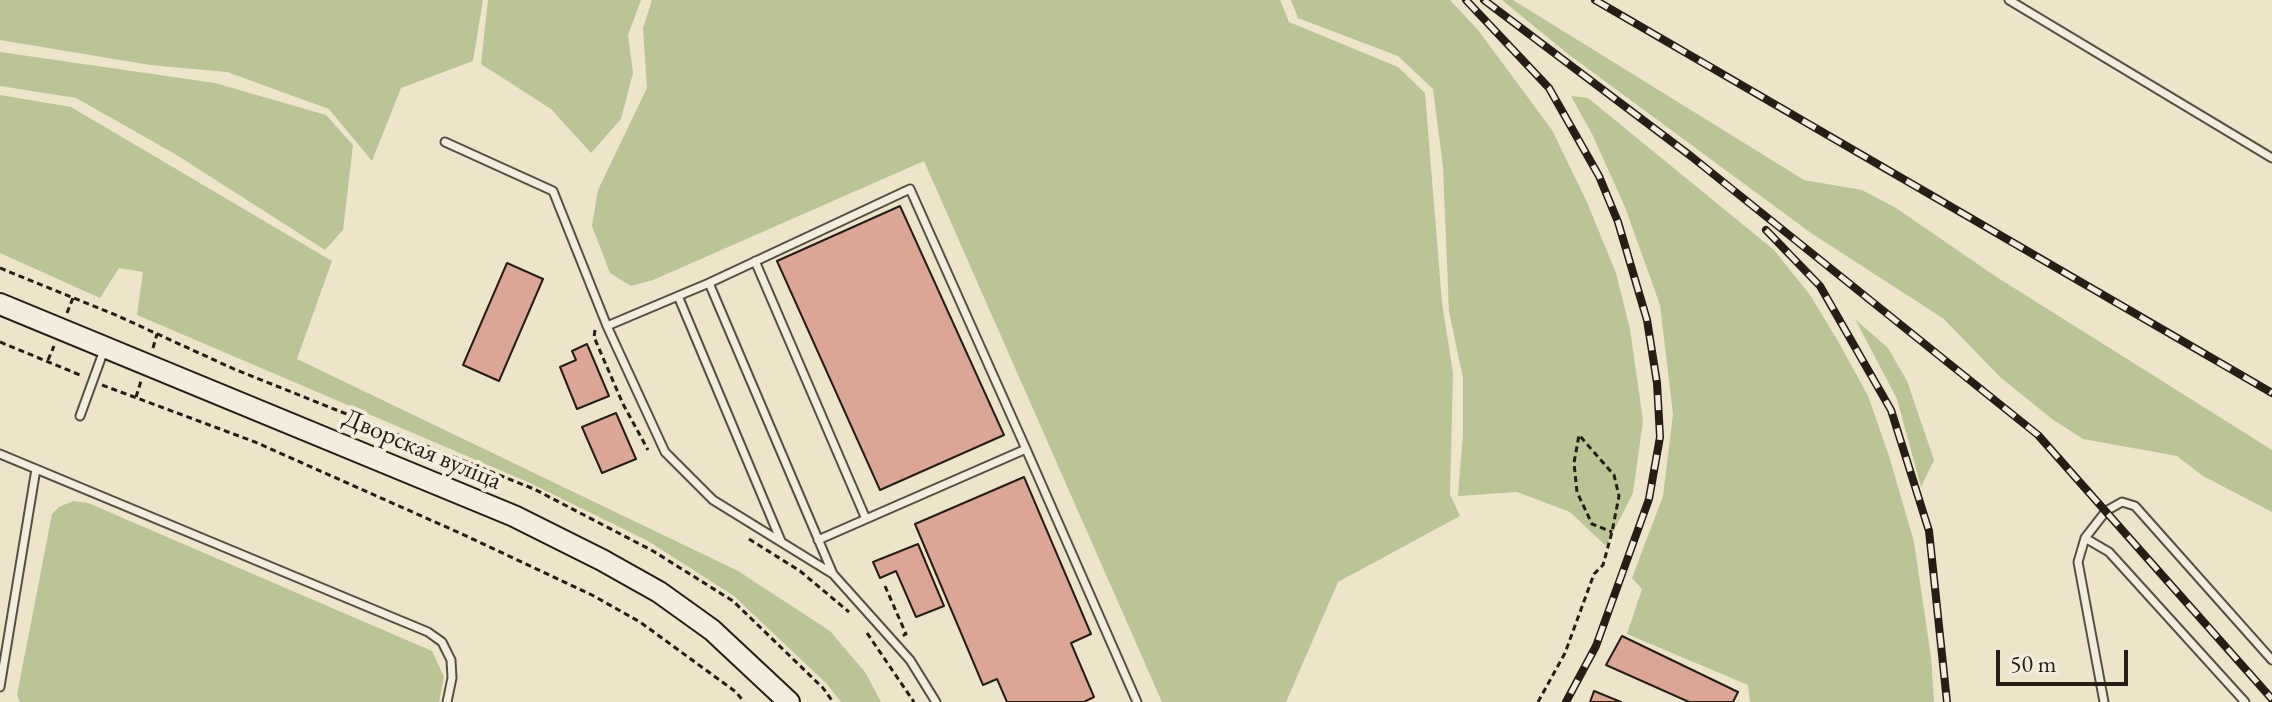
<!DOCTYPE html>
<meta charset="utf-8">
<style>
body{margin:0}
#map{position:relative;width:2272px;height:702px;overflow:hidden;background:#ede4ca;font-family:"EB Garamond",serif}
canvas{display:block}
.scale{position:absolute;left:1996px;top:650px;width:132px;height:36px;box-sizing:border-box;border:4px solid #261d15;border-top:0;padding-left:10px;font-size:24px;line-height:28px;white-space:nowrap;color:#261d15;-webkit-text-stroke:6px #f3eddd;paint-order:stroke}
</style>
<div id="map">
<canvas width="2272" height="702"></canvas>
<div class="scale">50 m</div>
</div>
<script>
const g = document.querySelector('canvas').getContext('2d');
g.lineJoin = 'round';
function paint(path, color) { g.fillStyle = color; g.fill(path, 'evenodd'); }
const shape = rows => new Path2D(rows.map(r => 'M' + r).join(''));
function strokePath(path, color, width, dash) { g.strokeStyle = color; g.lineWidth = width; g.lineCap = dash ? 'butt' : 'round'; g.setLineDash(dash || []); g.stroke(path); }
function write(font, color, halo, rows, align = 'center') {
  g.font = font + ' "EB Garamond",serif'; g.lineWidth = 8; g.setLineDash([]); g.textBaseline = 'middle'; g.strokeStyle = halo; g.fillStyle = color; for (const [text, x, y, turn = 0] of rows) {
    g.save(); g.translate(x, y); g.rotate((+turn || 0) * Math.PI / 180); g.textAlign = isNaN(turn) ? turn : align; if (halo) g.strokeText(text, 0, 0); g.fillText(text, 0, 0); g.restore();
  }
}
paint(shape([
 [0,0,483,0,473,61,401,88,372,161,329,109,227,72,150,65,0,40],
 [488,0,641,0,628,35,633,73,621,119,591,153,551,109,481,64],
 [652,0,1280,0,1289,22,1398,67,1425,93,1442,303,1453,373,1450,494,1460,516,1338,582,1286,702,1162,702,924,161,653,280,631,286,610,273,592,226,598,190,647,88,643,28],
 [1291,0,1450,0,1478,30,1552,130,1586,200,1616,273,1630,329,1643,421,1633,493,1606,546,1570,512,1517,492,1458,496,1463,435,1463,378,1449,312,1443,167,1433,89,1398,56,1298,18],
 [1502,0,1513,0,1804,180,1862,190,1896,208,1995,276,2272,450,2272,512,2203,476,2177,456,2083,439,2052,419,2000,377,1944,319,1811,233,1568,54],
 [0,52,215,83,326,115,353,145,343,230,325,250,175,154,76,98,0,86],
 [0,95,71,107,332,261,297,359,738,571,830,631,865,672,881,702,841,702,827,684,734,596,648,541,530,483,137,315,143,272,119,268,100,298,0,253],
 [1571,96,1588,98,1774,250,1810,295,1838,341,1868,396,1889,456,1914,542,1931,657,1934,702,1750,702,1748,685,1627,634,1642,589,1632,578,1663,496,1673,414,1660,305,1625,207,1593,136],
 [1855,319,1888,348,1907,381,1934,460,1921,487,1897,399],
 [73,501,88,503,432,651,444,677,439,702,20,702,17,695,52,514,59,507]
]), '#bac495');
const building = shape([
 [900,206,1004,435,880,490,777,261,900,206],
 [507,263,543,279,499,381,463,365,507,263],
 [587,344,609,396,577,409,560,367,576,360,572,351,587,344],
 [616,413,636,459,602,473,582,427,616,413],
 [1024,477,1091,634,1071,643,1094,697,1084,702,1007,702,997,679,983,685,915,524,1024,477],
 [918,544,944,606,916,617,896,571,880,578,873,562,918,544],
 [1622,636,1738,692,1733,702,1689,702,1606,665,1622,636],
 [1594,691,1621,702,1590,702,1594,691]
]);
paint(building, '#dba695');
strokePath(building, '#261d15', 2);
const lane = shape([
 [2009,0,2272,158],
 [445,142,553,191,607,326],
 [755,261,866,519],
 [709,283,910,189,1026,449],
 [678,296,781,541],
 [80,416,104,350],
 [0,454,428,632,442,642,451,660,452,678,447,702],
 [2085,538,2106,511,2122,502,2135,506,2272,660],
 [818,540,1026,449,1137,702],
 [833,574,709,283,607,326,665,452,713,500,833,574,910,660,936,702],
 [0,687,36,469],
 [2104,702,2078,562,2085,538,2109,552,2245,702]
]);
const secondary = shape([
 [0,304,514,516,602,560,659,592,712,630,789,702]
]);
strokePath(lane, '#584f42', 11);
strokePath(secondary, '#261d15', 24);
strokePath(shape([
 [0,268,118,316,234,369,534,489,653,551,733,601,823,688,833,702],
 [67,313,73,298],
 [595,330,594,337,623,404,648,450],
 [0,342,80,375],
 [153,348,157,334],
 [48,360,54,346],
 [102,385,255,442,462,534,592,595,640,622,736,692,744,702],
 [136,397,141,381],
 [749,539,800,571,849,612],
 [885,586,906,634,902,636],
 [867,633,914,702],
 [1538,702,1565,653,1594,574,1603,565,1612,532,1619,496,1614,475,1579,435,1574,463,1577,492,1592,524,1612,532]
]), '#261d15', 3, [6, 4]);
strokePath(lane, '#f3eddd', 7);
strokePath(secondary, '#f3eddd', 20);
const rail = shape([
 [1466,0,1549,88,1599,176,1618,222,1647,320,1657,383,1660,437,1649,499,1596,646,1566,702],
 [1484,0,1692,157,2038,435,2272,699],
 [1595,0,2272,393],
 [1766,230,1820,286,1891,410,1929,531,1947,702]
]);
strokePath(rail, '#261d15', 8);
strokePath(rail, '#f3eddd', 5, [15]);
write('26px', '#261d15', '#f3eddd', [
 ["Дворская вуліца",422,450,23]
]);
</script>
